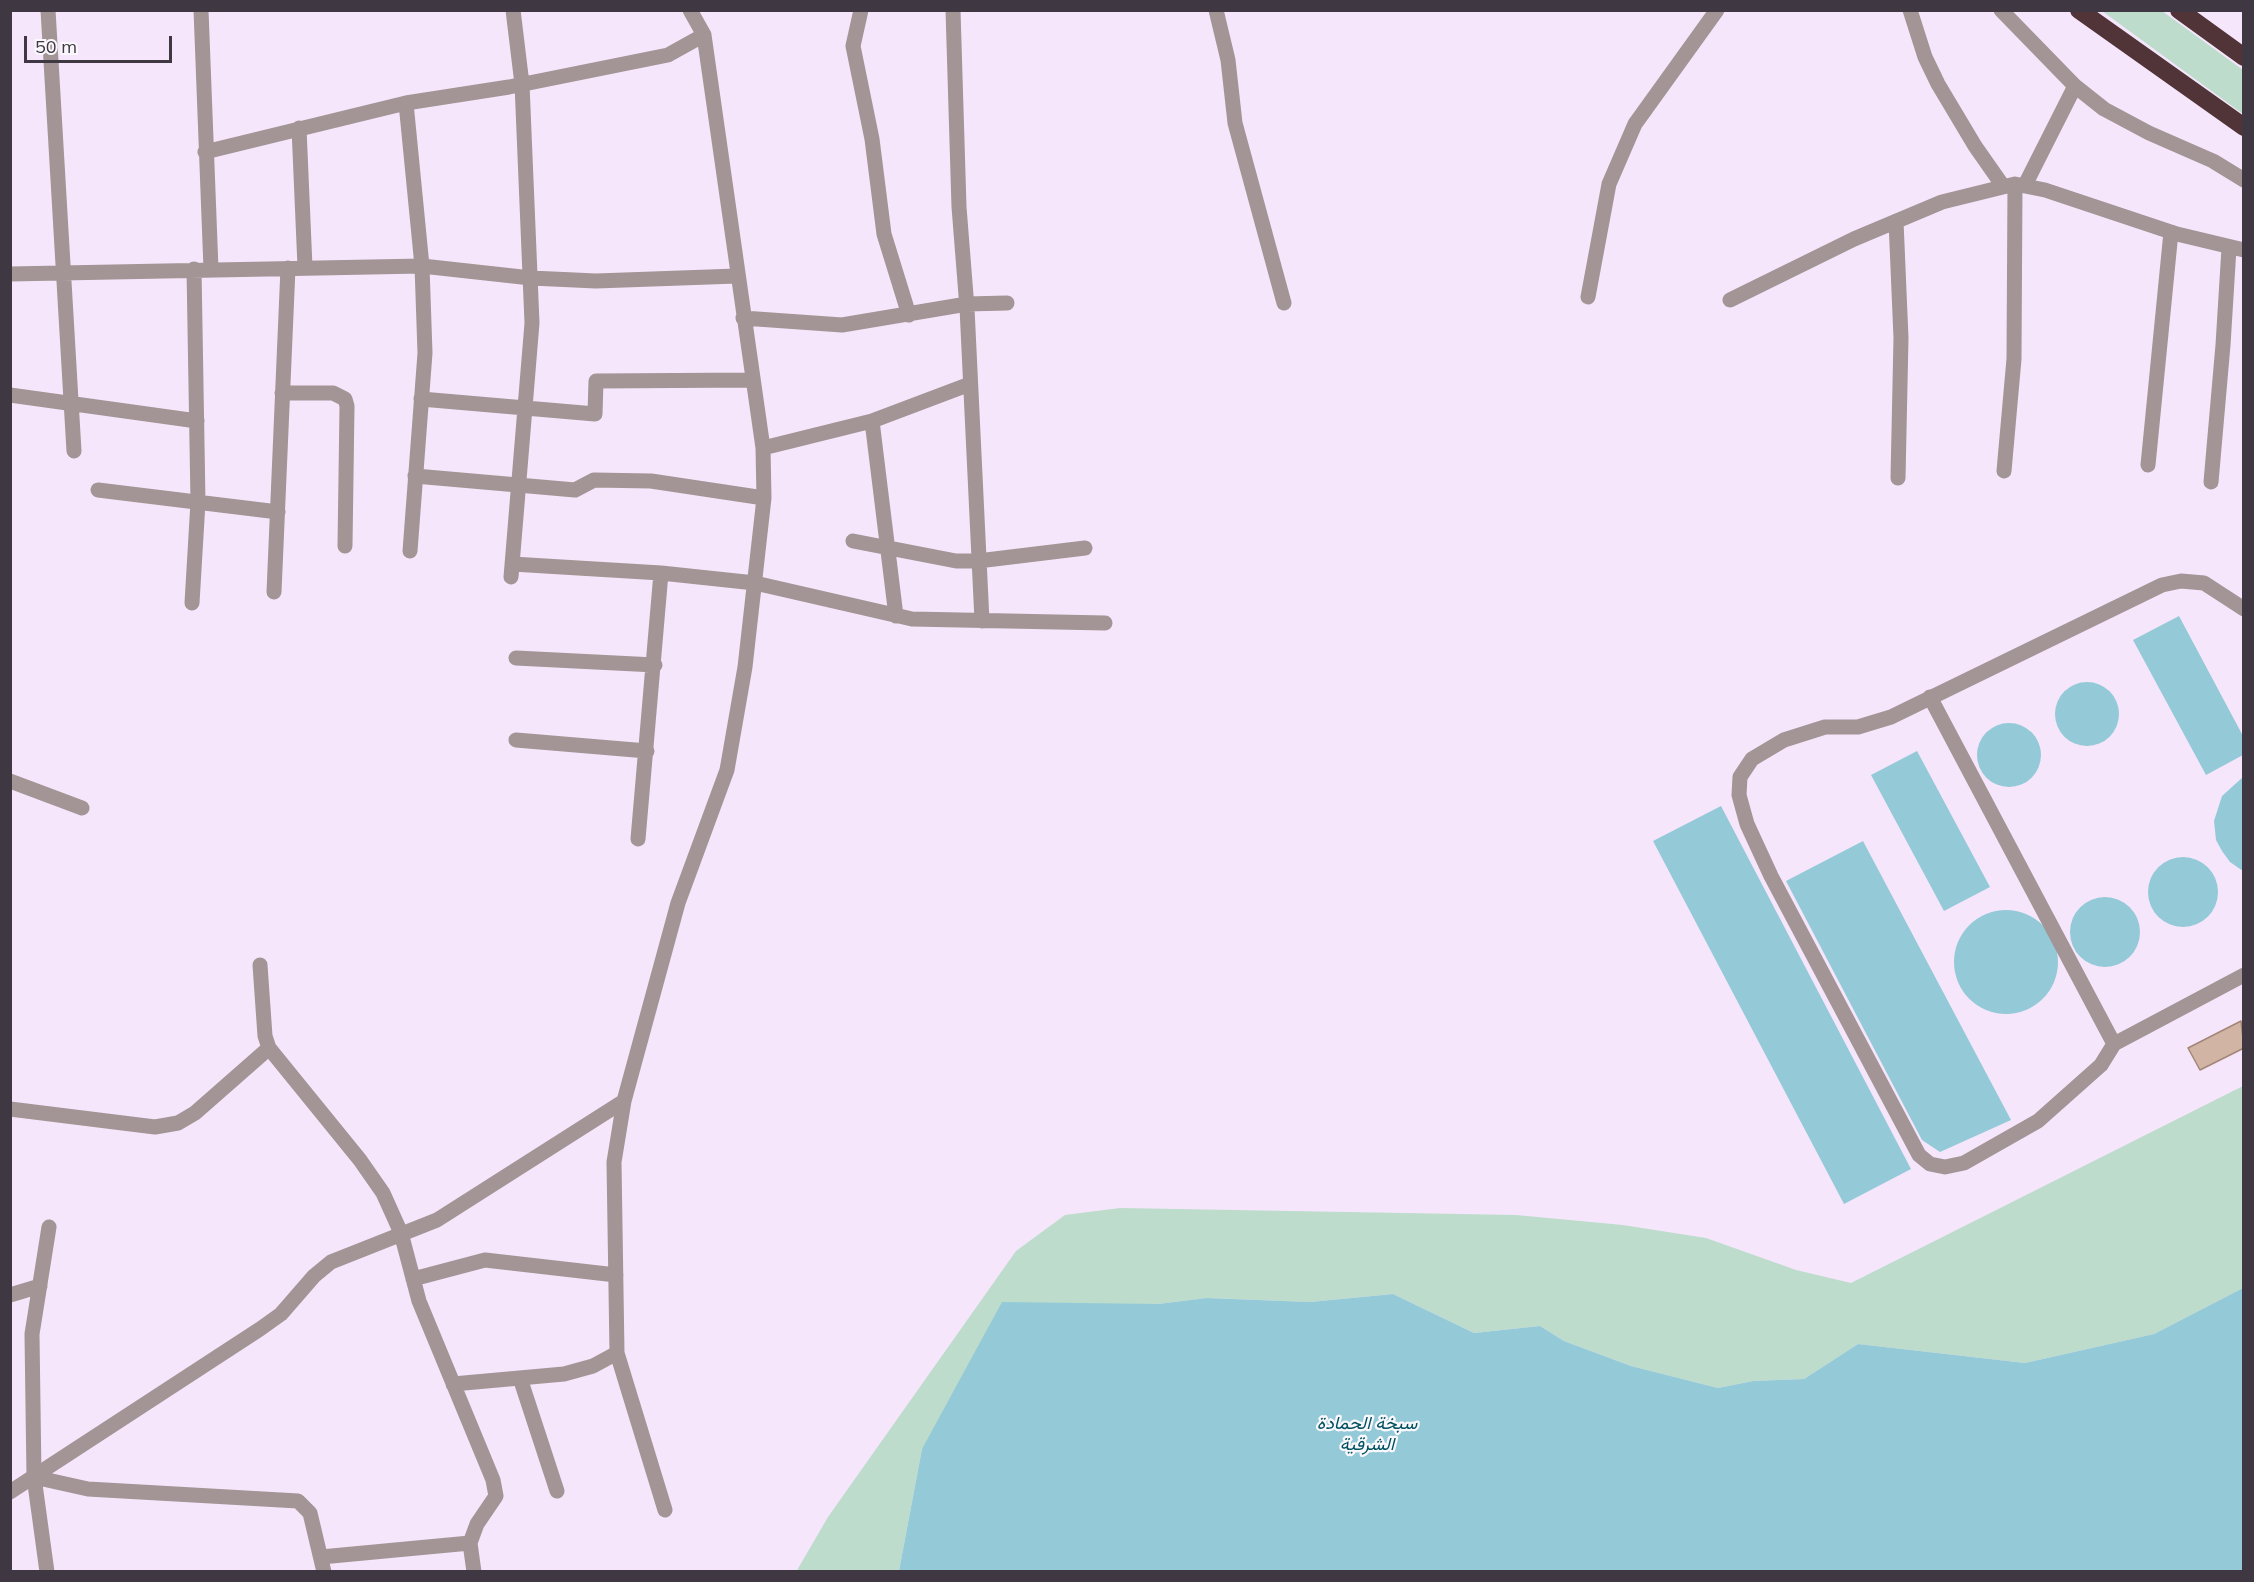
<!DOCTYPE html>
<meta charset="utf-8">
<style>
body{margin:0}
#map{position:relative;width:2254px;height:1582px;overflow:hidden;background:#f5e6fb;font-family:Mulish,sans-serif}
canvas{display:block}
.frame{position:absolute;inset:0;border:12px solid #3f3842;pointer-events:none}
.scale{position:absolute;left:24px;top:36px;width:148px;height:27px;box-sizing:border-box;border:3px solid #3f3842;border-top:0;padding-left:8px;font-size:18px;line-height:21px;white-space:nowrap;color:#3f3842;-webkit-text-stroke:4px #fbf8fd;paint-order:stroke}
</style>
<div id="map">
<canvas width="2254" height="1582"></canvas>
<div class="frame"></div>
<div class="scale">50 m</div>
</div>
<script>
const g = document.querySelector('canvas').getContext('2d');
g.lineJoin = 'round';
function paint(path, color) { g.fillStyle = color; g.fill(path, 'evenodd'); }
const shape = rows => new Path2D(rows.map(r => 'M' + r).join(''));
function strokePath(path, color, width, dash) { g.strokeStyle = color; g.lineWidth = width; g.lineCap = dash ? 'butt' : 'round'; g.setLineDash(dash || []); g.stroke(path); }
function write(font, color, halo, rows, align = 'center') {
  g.font = font + ' Mulish,Vazirmatn,sans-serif'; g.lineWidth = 4.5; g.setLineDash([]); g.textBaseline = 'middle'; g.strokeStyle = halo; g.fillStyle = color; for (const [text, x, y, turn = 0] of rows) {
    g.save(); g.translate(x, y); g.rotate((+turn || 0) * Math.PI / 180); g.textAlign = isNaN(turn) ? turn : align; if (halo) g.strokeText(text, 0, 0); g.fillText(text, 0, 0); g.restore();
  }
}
paint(shape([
 [2102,11,2162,11,2243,70,2243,114],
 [2243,1086,2243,1288,2154,1334,2025,1363,1858,1344,1804,1379,1753,1381,1718,1388,1631,1366,1564,1341,1540,1326,1474,1333,1393,1294,1310,1302,1208,1298,1158,1304,922,1449,899,1571,796,1572,828,1517,1016,1251,1065,1215,1120,1208,1516,1215,1623,1225,1706,1238,1796,1270,1851,1283]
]), '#bddccb');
paint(shape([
 [2179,616,2243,736,2243,755,2206,775,2133,640],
 '2055 714a32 32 0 1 1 64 0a32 32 0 1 1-64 0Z',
 '1977 755a32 32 0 1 1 64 0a32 32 0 1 1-64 0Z',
 [1917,751,1990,887,1944,911,1871,775],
 [2243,777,2243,871,2230,862,2222,851,2216,840,2214,821,2222,796],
 [1721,806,1911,1169,1844,1204,1653,841],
 [1863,841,2011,1120,1940,1152,1922,1140,1786,881],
 '2148 892a35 35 0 1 1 70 0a35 35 0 1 1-70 0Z',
 '2070 932a35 35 0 1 1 70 0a35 35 0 1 1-70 0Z',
 '1954 962a52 52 0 1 1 104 0a52 52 0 1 1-104 0Z',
 [2243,1288,2243,1571,899,1571,922,1449,1002,1302,1158,1304,1207,1298,1310,1302,1393,1294,1474,1333,1540,1326,1564,1341,1631,1366,1718,1388,1753,1381,1804,1379,1858,1344,2025,1363,2154,1334]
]), '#94cad7');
const building = shape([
 [2241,1021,2244,1048,2200,1070,2188,1048,2241,1021]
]);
paint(building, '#d1b4a3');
strokePath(building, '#a28677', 1.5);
strokePath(shape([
 [48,10,74,451],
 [201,10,211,269],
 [861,10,853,46,872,139,884,234,909,315],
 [953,10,959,207,967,308,982,621],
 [1216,10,1228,60,1235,123,1284,303],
 [1910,10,1925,57,1938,84,1975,146,2003,186],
 [2001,10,2075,86,2104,109,2149,133,2213,161,2244,180],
 [406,103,422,266,425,353,410,551],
 [299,128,305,267],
 [205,152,406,103,509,87,668,55,704,35],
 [2025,185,2075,86],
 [1896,221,1901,338,1898,478],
 [10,274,422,266,531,278,596,281,737,276],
 [1588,297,1609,184,1635,124,1717,10],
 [1730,300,1854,239,1942,202,2015,184,2045,190,2177,234,2244,250],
 [743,318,842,325,967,304,1007,303],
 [282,393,333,393,345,399,347,406,345,546],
 [10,395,197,421],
 [421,399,595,414,596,381,753,380],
 [872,421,896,616],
 [763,448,872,421,970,384],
 [2148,465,2171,232],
 [2004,471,2014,359,2015,184],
 [415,476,575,490,594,480,651,481,764,498],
 [2211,482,2223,345,2229,248],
 [98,490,278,512],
 [853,541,956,561,978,561,1085,548],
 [512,564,661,573,755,583,912,619,1105,623],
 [511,577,532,323,522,84,513,10],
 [274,592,288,268],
 [192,603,198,502,194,269],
 [2244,609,2204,583,2181,581,2162,585,1891,717,1858,727,1825,727,1784,740,1752,759,1740,777,1739,795,1747,824,1771,876,1919,1155,1930,1164,1945,1167,1964,1163,2038,1121,2101,1065,2114,1044,2244,975],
 [516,658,655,665],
 [1930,697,2114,1044],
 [516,740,647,751],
 [10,781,82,808],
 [638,839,661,573],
 [260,965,265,1036,269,1048,360,1160,383,1193,401,1233,419,1301,493,1480,496,1496,477,1524,470,1543,474,1572],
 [10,1109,155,1127,178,1123,195,1113,269,1048],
 [413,1279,485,1260,616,1275],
 [10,1295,40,1286],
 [520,1378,557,1491],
 [453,1384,564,1374,593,1366,617,1353],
 [34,1477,88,1489,298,1501,310,1513,324,1572],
 [10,1492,260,1329,281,1314,314,1276,331,1262,437,1220,624,1101],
 [665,1510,617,1353,614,1162,624,1101,678,903,727,770,745,667,764,498,763,448,704,35,690,10],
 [321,1557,470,1543],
 [47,1572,34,1477,32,1334,49,1227]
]), '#a39495', 15);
strokePath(shape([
 [2079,10,2244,127],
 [2179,10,2244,57]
]), '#503437', 18);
write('italic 18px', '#015260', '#fbf8fd', [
 ["سبخة الحمادة",1367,1424],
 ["الشرقية",1367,1445]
]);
</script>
